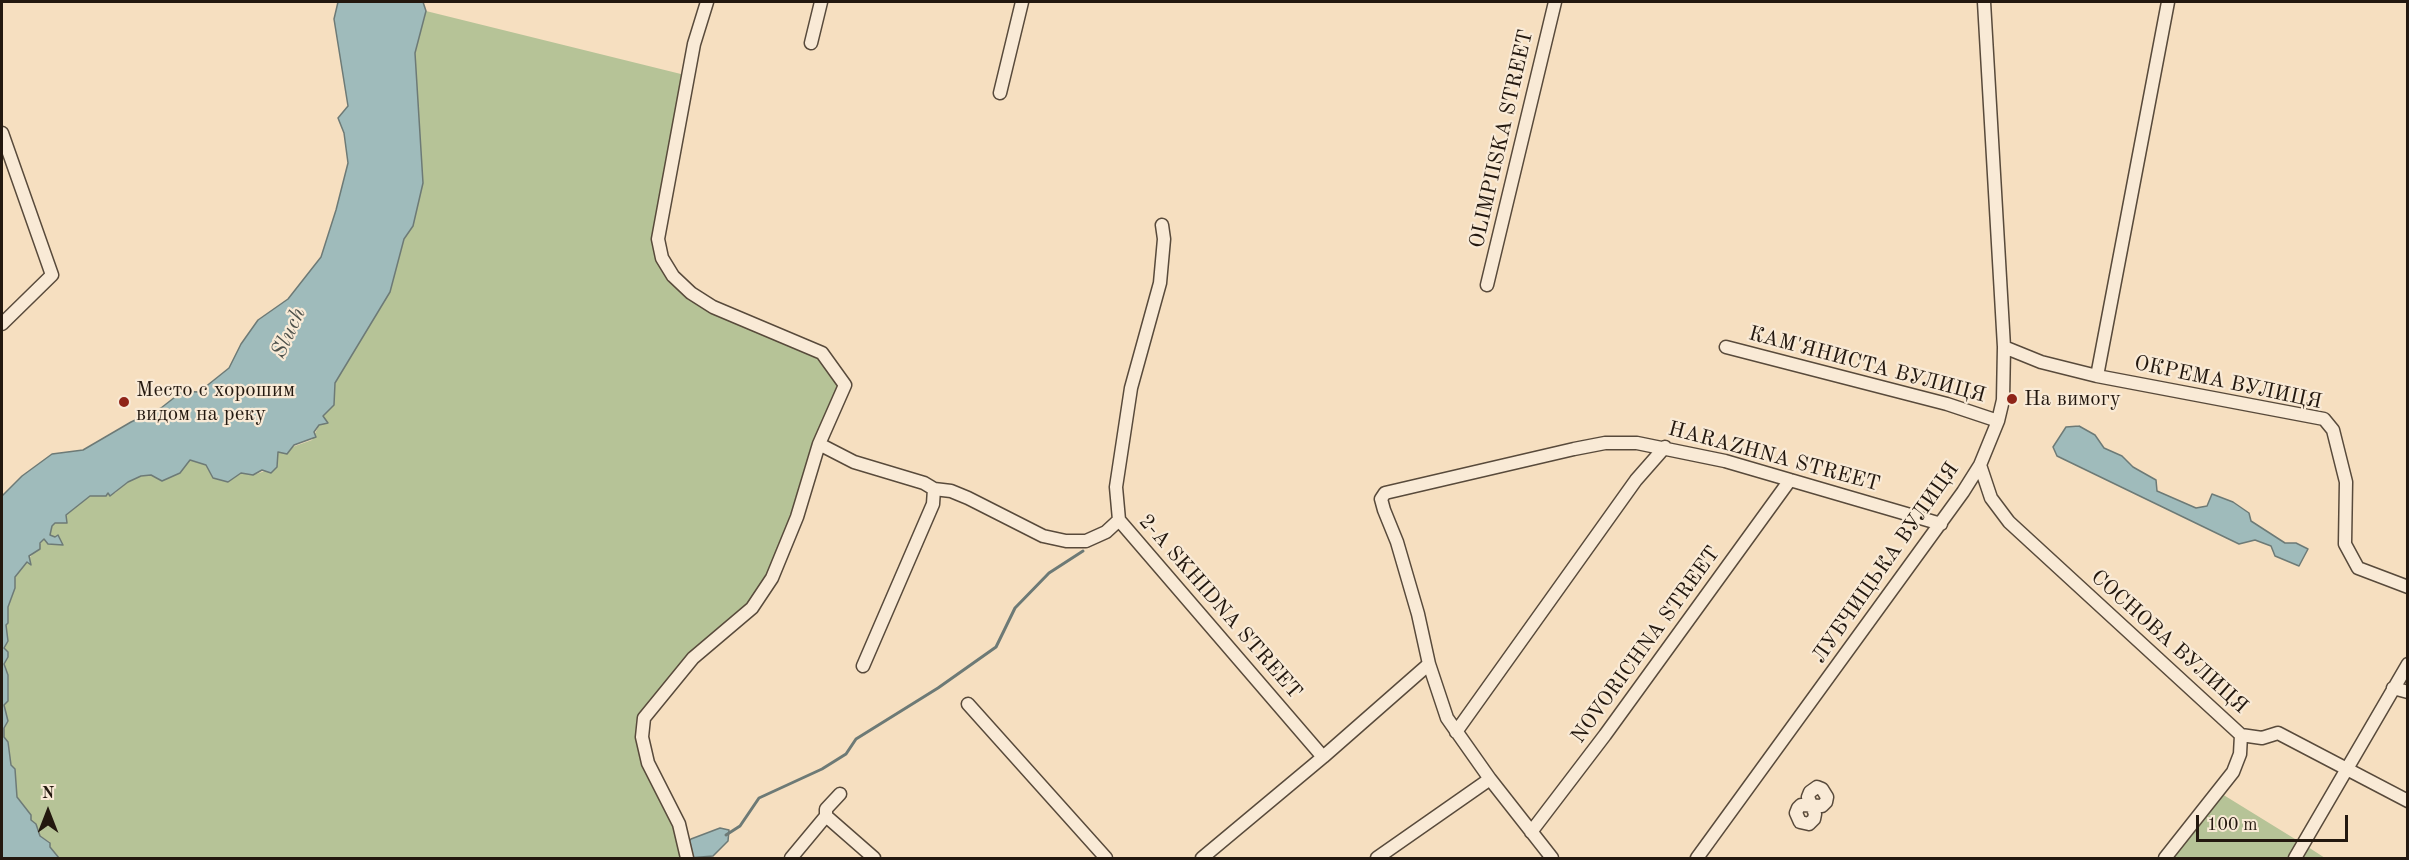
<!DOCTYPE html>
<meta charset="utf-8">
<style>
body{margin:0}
#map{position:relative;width:2409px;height:860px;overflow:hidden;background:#f6dfc0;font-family:"Old Standard TT",serif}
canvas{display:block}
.frame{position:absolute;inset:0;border:3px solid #23180f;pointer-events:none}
.north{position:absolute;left:18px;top:782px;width:60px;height:60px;-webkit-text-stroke:4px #f9ead6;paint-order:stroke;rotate:0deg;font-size:16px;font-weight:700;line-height:24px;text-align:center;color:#23180f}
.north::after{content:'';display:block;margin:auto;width:21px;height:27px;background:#23180f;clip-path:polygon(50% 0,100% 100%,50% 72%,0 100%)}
.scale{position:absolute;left:2196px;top:815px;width:152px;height:27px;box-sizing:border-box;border:3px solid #23180f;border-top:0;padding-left:8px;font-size:18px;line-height:21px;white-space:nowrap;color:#23180f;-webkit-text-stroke:4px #f9ead6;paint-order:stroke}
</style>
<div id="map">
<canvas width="2409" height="860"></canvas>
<div class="frame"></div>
<div class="north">N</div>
<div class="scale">100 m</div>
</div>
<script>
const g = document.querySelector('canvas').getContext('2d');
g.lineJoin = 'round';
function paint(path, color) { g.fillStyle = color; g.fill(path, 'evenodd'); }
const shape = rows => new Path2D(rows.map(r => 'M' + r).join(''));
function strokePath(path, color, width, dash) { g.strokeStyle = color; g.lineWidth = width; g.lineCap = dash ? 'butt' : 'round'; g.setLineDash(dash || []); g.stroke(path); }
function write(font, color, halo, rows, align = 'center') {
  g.font = font + ' "Old Standard TT",serif'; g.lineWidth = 4.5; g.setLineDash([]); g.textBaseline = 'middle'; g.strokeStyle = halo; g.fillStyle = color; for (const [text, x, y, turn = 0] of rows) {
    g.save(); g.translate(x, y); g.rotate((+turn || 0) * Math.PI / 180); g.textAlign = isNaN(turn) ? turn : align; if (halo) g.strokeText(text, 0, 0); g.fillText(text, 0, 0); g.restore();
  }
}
paint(shape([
 [426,11,689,76,670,179,662,258,691,293,822,353,845,385,797,517,752,608,655,702,642,737,687,858,59,858,50,847,50,842,40,836,36,824,31,820,31,815,17,797,15,769,11,765,8,742,4,737,4,728,8,721,4,710,8,675,4,664,8,657,4,648,6,625,8,623,8,607,15,588,15,577,44,539,49,544,58,544,55,537,50,536,52,526,55,523,67,523,66,515,90,496,115,493,128,482,141,476,180,473,190,460,206,465,213,478,225,480,241,473,253,475,277,467,278,452,312,440,325,412,334,405,335,383,390,292,404,239,413,226,418,116,415,53],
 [2222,794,2308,847,2325,858,2171,858]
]), '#b6c397');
const water = shape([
 [338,2,423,2,426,11,415,53,423,183,413,226,404,239,390,292,335,383,334,405,323,416,328,423,319,425,314,432,316,437,294,445,287,454,278,452,277,467,271,473,262,470,253,475,241,473,228,482,213,478,206,465,190,460,180,473,162,481,151,475,141,476,128,482,110,496,108,493,106,496,90,496,66,515,67,523,55,523,52,526,50,535,55,537,58,535,63,545,48,544,44,539,40,543,40,549,29,556,31,565,27,562,15,577,15,588,8,607,8,623,6,625,8,641,4,648,8,652,8,657,4,664,8,675,8,701,4,705,8,721,4,728,4,737,8,742,11,765,15,769,17,797,31,815,31,820,36,824,40,836,50,843,50,847,59,858,2,858,2,496,22,476,52,454,83,450,131,422,161,408,175,397,176,391,199,392,229,368,241,344,258,320,288,299,321,257,336,210,348,163,344,133,338,118,348,106,334,19,338,2],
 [2079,426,2095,435,2104,448,2122,456,2133,467,2156,480,2157,491,2196,508,2207,506,2212,494,2233,502,2249,513,2251,521,2285,543,2296,543,2308,549,2299,566,2275,556,2271,546,2255,540,2239,544,2057,456,2053,447,2066,427,2079,426],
 [720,828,729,830,728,841,713,856,689,858,687,843,691,839,720,828]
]);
paint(water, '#9fbbbb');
strokePath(water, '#6d7a76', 1.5);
strokePath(shape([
 [726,835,740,826,759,798,822,769,846,754,856,739,938,688,996,647,1015,608,1049,573,1083,551]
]), '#6d7a76', 3);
const street = shape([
 [811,43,821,2],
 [1000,93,1022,2],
 [2,133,52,275,2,324],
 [1162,225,1164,239,1160,283,1131,388,1116,487,1119,520,1323,757],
 [1487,285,1555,2],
 [1726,347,1947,404,1998,421],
 [2004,347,2041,362,2097,376,2324,419,2333,430,2346,482,2345,544,2358,568,2408,587],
 [2097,376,2168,2],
 [819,444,854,462,924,483,934,489,933,504,863,666],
 [1980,465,1991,498,2009,522,2241,735,2262,738,2278,733,2408,801],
 [934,489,951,491,968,498,1043,536,1066,541,1086,541,1106,532,1119,520],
 [2393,688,2408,692],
 [968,704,1106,858],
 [1456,732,1636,480,1665,447],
 [840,794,826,809,826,816,874,858],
 [1811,804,1808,797,1810,792,1817,787,1822,789,1827,797,1826,802,1822,806,1801,805,1798,808,1796,813,1800,822,1809,824,1814,819,1815,814,1812,806],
 [1531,832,1605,735,1790,480],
 [687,858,679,824,648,763,642,737,644,718,693,658,752,608,772,578,797,517,819,444,845,385,822,353,713,307,691,293,673,276,662,258,658,239,694,44,707,2],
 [791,858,826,816],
 [1202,858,1323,757,1429,664],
 [1377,858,1490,779],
 [1552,858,1490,779,1447,718,1429,664,1418,614,1397,542,1384,510,1381,499,1385,493,1574,449,1605,443,1637,443,1725,461,1941,524],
 [1697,858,1963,492,1980,465,1998,421,2003,400,2004,347,1984,2],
 [2165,858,2233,772,2240,754,2241,735],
 [2295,858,2408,664]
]);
strokePath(street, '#584a3b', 15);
strokePath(street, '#f9ead6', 12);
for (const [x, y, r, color] of [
 [2012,399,6,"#8f2418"],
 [124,402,6,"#8f2418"]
]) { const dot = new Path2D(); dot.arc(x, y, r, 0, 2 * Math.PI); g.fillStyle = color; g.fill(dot); strokePath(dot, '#f9ead6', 2); }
write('21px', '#23180f', '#f9ead6', [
 ["OLIMPIISKA STREET",1502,139,-77],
 ["КАМ'ЯНИСТА ВУЛИЦЯ",1867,365,15],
 ["ОКРЕМА ВУЛИЦЯ",2228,383,12],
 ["HARAZHNA STREET",1774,457,15],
 ["ЛУБЧИЦЬКА ВУЛИЦЯ",1886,563,-55],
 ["2-A SKHIDNA STREET",1220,607,49],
 ["СОСНОВА ВУЛИЦЯ",2169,642,42],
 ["NOVORICHNA STREET",1646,645,-54]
]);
write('21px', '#23180f', '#f9ead6', [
 ["Место с хорошим",136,390],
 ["видом на реку",136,414],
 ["На вимогу",2024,399]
], 'left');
write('italic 22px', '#4e514b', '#f9ead6', [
 ["Sluch",289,333,-65]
]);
</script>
